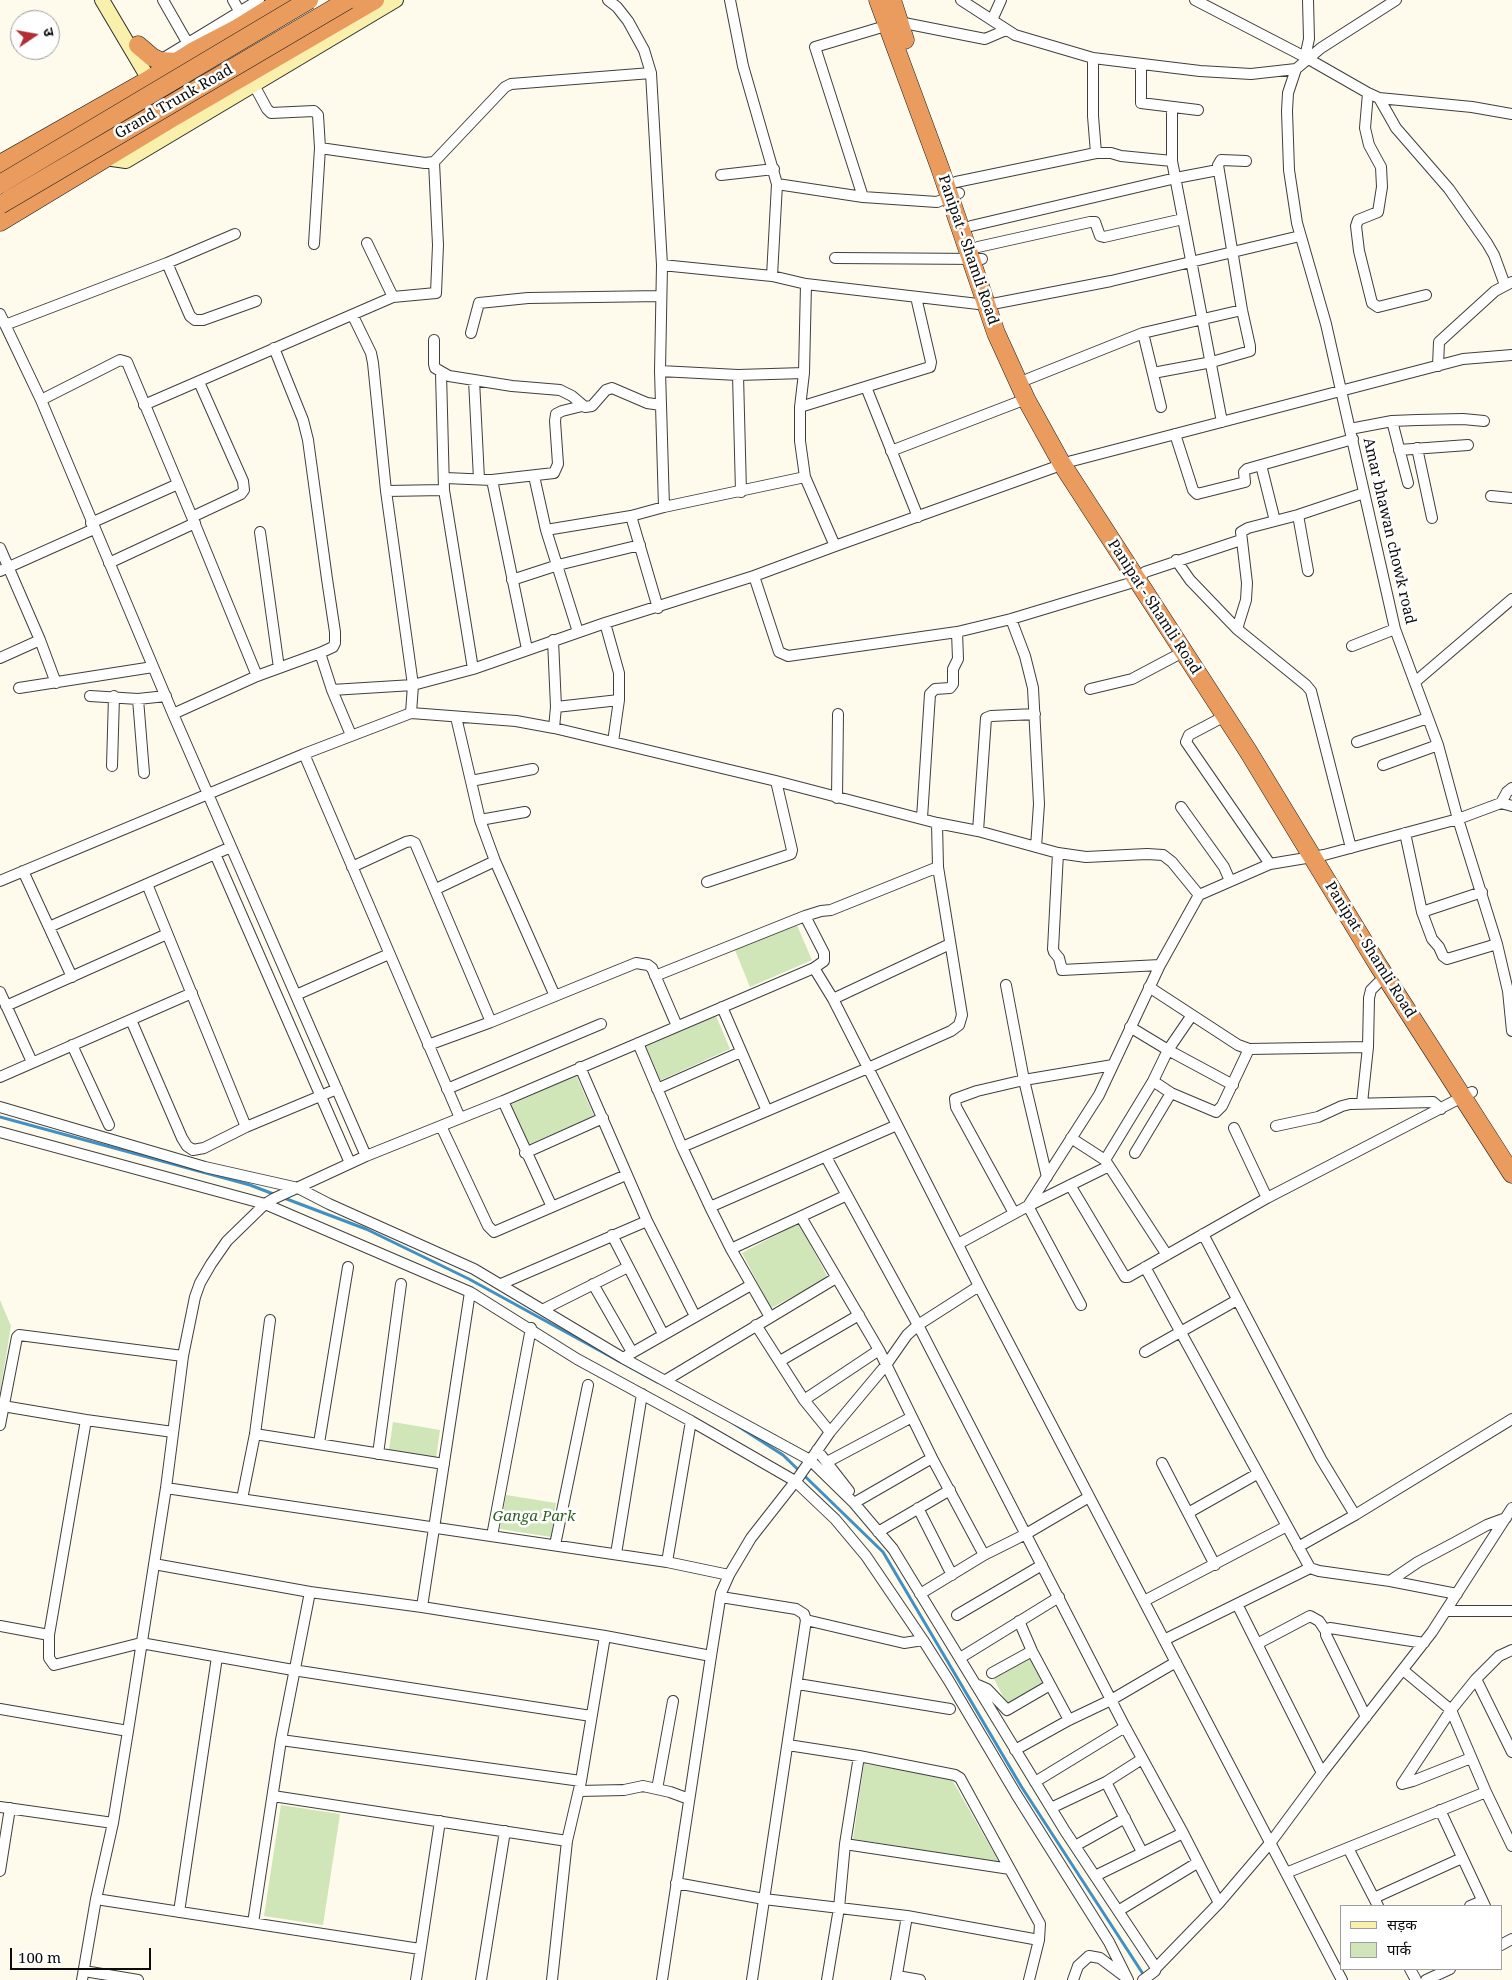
<!DOCTYPE html>
<meta charset="utf-8">
<style>
body{margin:0}
#map{position:relative;width:1512px;height:1980px;overflow:hidden;background:#fefaec;font-family:"Noto Serif","Noto Sans Devanagari",serif}
canvas{display:block}
.legend{position:absolute;left:1340px;top:1905px;width:162px;height:65px;box-sizing:border-box;background:#fff;border:1px solid #9e9e9e;margin:0;padding:6px 9px;list-style:none;font-size:15px;color:#0c0c0c}
.legend li{display:flex;align-items:center;gap:10px;height:25px}
.legend b{width:25px;border:1px solid #9e9e9e}
.north{position:absolute;left:10px;top:10px;width:50px;height:50px;box-sizing:border-box;background:#fff;border:1px solid #9e9e9e;border-radius:50%;rotate:78deg;font-size:14px;font-weight:700;line-height:20px;text-align:center;color:#0c0c0c}
.north::after{content:'';display:block;margin:auto;width:18px;height:22px;background:#b12e36;clip-path:polygon(50% 0,100% 100%,50% 72%,0 100%)}
.scale{position:absolute;left:10px;top:1948px;width:141px;height:22px;box-sizing:border-box;border:2px solid #0c0c0c;border-top:0;padding-left:6px;font-size:15px;line-height:18px;white-space:nowrap;color:#0c0c0c;-webkit-text-stroke:4px #fff;paint-order:stroke}
</style>
<div id="map">
<canvas width="1512" height="1980"></canvas>
<ul class="legend">
<li><b style="height:6px;background:#f9f0ab"></b>सड़क</li>
<li><b style="height:14px;background:#d0e5b8"></b>पार्क</li>
</ul>
<div class="north">उ</div>
<div class="scale">100 m</div>
</div>
<script>
const g = document.querySelector('canvas').getContext('2d');
g.lineJoin = 'round';
function paint(path, color) { g.fillStyle = color; g.fill(path, 'evenodd'); }
const shape = rows => new Path2D(rows.map(r => 'M' + r).join(''));
function strokePath(path, color, width, dash) { g.strokeStyle = color; g.lineWidth = width; g.lineCap = dash ? 'butt' : 'round'; g.setLineDash(dash || []); g.stroke(path); }
function write(font, color, halo, rows, align = 'center') {
  g.font = font + ' "Noto Serif",serif'; g.lineWidth = 5; g.setLineDash([]); g.textBaseline = 'middle'; g.strokeStyle = halo; g.fillStyle = color; for (const [text, x, y, turn = 0] of rows) {
    g.save(); g.translate(x, y); g.rotate((+turn || 0) * Math.PI / 180); g.textAlign = isNaN(turn) ? turn : align; if (halo) g.strokeText(text, 0, 0); g.fillText(text, 0, 0); g.restore();
  }
}
paint(shape([
 [796,923,812,960,750,987,735,950],
 [716,1016,730,1049,659,1081,645,1047],
 [576,1075,594,1116,527,1145,510,1105],
 [799,1223,828,1278,771,1308,742,1253],
 [0,1300,11,1326,0,1393],
 [393,1422,440,1430,436,1458,389,1450],
 [506,1495,556,1503,551,1537,500,1529],
 [1029,1658,1044,1685,1007,1704,993,1677],
 [864,1764,951,1778,999,1862,853,1839],
 [281,1805,340,1814,323,1925,264,1916]
]), '#d0e5b8');
strokePath(shape([
 [0,1117,250,1185,276,1195],
 [284,1198,366,1229,469,1279,657,1382],
 [733,1423,783,1455,883,1552,1021,1786,1145,1977]
]), '#4190c3', 3);
const street = shape([
 [163,0,191,49],
 [233,0,242,16],
 [608,0,617,7,628,21,644,50,651,73,662,265,660,371,664,507],
 [730,0,743,66,777,184,772,276],
 [961,0,1015,35,1093,58,1200,71,1251,74,1296,69,1321,48,1396,0],
 [1195,0,1305,57,1368,93,1379,98,1472,107,1512,114],
 [992,20,1001,0],
 [1305,57,1309,39,1308,0],
 [1093,58,1093,116,1096,153],
 [162,59,259,0],
 [1141,64,1141,103,1198,110],
 [1296,69,1288,93,1287,111,1289,170,1297,223,1326,324,1395,629,1438,745,1458,819,1497,944,1508,991,1512,1031],
 [249,80,254,85,267,109,271,113,314,111,318,115,320,148,314,244],
 [1368,93,1365,128,1369,145,1381,167,1382,187,1378,212,1358,220,1356,226,1359,251,1372,303,1378,307,1426,295],
 [1379,98,1396,128,1449,189,1487,243,1494,255,1505,285],
 [1172,108,1172,161,1222,422],
 [320,148,425,163,434,162,505,87,511,84,651,73],
 [721,175,774,169],
 [956,182,1096,153,1111,153,1121,156,1172,161],
 [777,184,863,197,937,202,959,193],
 [863,197,815,47,899,22,985,39,1006,30],
 [971,226,1176,178,1218,170],
 [367,243,393,297],
 [978,247,1090,222,1095,222,1100,236,1104,237,1183,219],
 [835,258,982,259],
 [167,263,190,316,195,320,203,320,256,301],
 [662,265,772,276,806,284,987,305,1111,281,1300,236],
 [806,284,804,373,800,407,800,441,805,477,835,546],
 [0,314,41,400,173,714,366,1156],
 [353,316,371,353,373,363,386,491,413,685,411,713],
 [5,325,167,263,235,234],
 [471,333,479,303,528,298,661,296],
 [1143,333,1161,407],
 [434,340,434,364,435,368,449,376,512,386,560,390,572,396,585,407,592,406,606,390,612,388,647,403,661,405],
 [1438,366,1439,342,1495,291,1512,282],
 [660,371,738,375,804,373],
 [441,373,444,490,473,669],
 [1153,373,1212,362,1250,351,1250,346,1242,310,1218,165,1221,160,1246,161],
 [738,375,741,492],
 [1028,379,1143,333,1242,310],
 [474,380,479,479],
 [866,387,918,517],
 [41,400,120,360,127,362,192,517,257,676],
 [144,405,393,297,436,293,438,245,434,162],
 [800,407,930,367,931,362,916,297],
 [1392,421,1408,483],
 [1350,429,1392,421,1417,420,1463,419,1484,421],
 [1175,434,1193,490,1197,494,1245,482,1244,472,1247,469,1353,439],
 [1417,448,1432,518],
 [1399,450,1468,445],
 [891,451,1026,399],
 [1261,465,1275,521],
 [534,476,546,530,578,632],
 [445,478,492,480,554,473,558,464,555,421,556,414,562,411,582,406],
 [492,480,527,649],
 [386,491,444,490],
 [1491,496,1512,498],
 [1298,515,1308,571],
 [631,516,658,608],
 [192,517,241,494,244,490,243,481,199,382],
 [91,523,178,484],
 [546,530,631,516,664,507,805,477],
 [260,532,279,668],
 [0,548,40,640,56,683],
 [1176,560,1190,580,1237,629,1306,685,1311,691,1351,848],
 [109,563,195,523],
 [0,571,94,529],
 [754,576,779,652,788,656,957,632,1011,619,1137,581,1145,572,1241,540],
 [512,580,558,565,640,545],
 [1011,619,1025,656,1033,688,1039,804,1036,847],
 [605,623,619,673,619,700,613,742],
 [1237,629,1246,600,1247,583,1241,532,1248,528,1298,515,1364,493],
 [553,640,556,707,554,728],
 [1352,646,1395,629],
 [320,653,332,690,351,735],
 [0,658,40,640],
 [1415,682,1512,599],
 [19,688,153,667],
 [1090,689,1132,679,1183,652],
 [332,690,413,685,473,669,605,623,754,576,835,546,1072,461,1463,359,1512,355],
 [90,696,138,699,166,696],
 [138,699,144,773],
 [556,707,619,700],
 [173,714,257,676,320,653,333,647,335,643,335,632,327,579,308,440,303,420,274,348],
 [1225,716,1189,735,1186,742,1270,864],
 [456,717,480,820,495,861,555,996],
 [1357,742,1428,718],
 [304,754,460,1118],
 [1383,765,1438,745],
 [112,766,114,696],
 [471,781,533,769],
 [837,798,838,714],
 [1501,803,1507,792,1512,788],
 [1181,807,1224,867,1230,881],
 [922,818,930,694,935,689,950,688,953,684,953,669,958,659,957,632],
 [480,820,525,812],
 [978,831,986,718,991,716,1035,714],
 [1405,833,1422,912,1432,939,1439,947,1443,956,1447,959,1497,944],
 [1058,853,1053,949,1054,952,1059,958,1062,970,1160,965],
 [215,854,350,1163],
 [352,867,406,842,411,841,415,843,491,1022],
 [23,871,72,977],
 [0,881,304,754,411,713,516,721,554,728,776,781,937,823,978,831,1058,853,1086,857,1147,854,1163,855,1172,862,1199,895],
 [707,882,791,854,792,850,776,781],
 [147,884,246,1127],
 [436,889,495,861],
 [1422,912,1482,892],
 [49,927,231,847],
 [814,968,833,999,979,1286,1342,1980],
 [655,976,805,916,821,911,831,910,938,867],
 [1006,985,1024,1080,1047,1177],
 [1149,987,1238,1045,1249,1049,1368,1047],
 [0,992,32,1062],
 [296,995,389,954],
 [833,999,950,944],
 [6,1006,167,934],
 [722,1007,767,1111],
 [131,1020,182,1138,187,1146,193,1150,204,1148,246,1127,337,1089],
 [1130,1027,1168,1050,1233,1085],
 [638,1043,682,1147,710,1207,731,1249,770,1317],
 [72,1045,109,1125],
 [428,1045,491,1022,636,963,648,965,652,968,677,1026],
 [580,1067,647,1221,695,1316],
 [0,1077,192,993],
 [1153,1081,1171,1093,1216,1112,1222,1106,1249,1049],
 [447,1089,601,1024],
 [657,1089,741,1052],
 [503,1101,552,1207],
 [1362,1103,1368,1047,1369,998,1371,990,1386,975],
 [0,1107,205,1167,298,1188,329,1204,474,1269,623,1358,810,1460,854,1503,893,1549,1065,1831,1156,1968],
 [441,1126,488,1226,494,1232,626,1175],
 [1276,1126,1318,1117,1342,1106,1350,1104,1433,1102,1441,1109],
 [1234,1128,1267,1198],
 [0,1132,265,1204,470,1292,577,1359,691,1421,795,1481,835,1519,866,1556,923,1640,949,1681,1016,1794,1109,1942,1128,1980],
 [1071,1138,1105,1160,1167,1255],
 [682,1147,868,1068,951,1031,959,1025,962,1015,938,867,937,823],
 [525,1153,603,1118],
 [1135,1153,1171,1093],
 [826,1157,918,1325,1125,1727,1183,1833,1219,1903],
 [1105,1160,1153,1081,1168,1050,1192,1015],
 [1070,1185,1125,1277,1128,1277,1267,1198,1472,1092],
 [710,1207,897,1125],
 [1014,1213,956,1107,955,1099,977,1091,1024,1080,1113,1065],
 [801,1217,879,1350,932,1458,984,1555],
 [1203,1234,1321,1459,1355,1515],
 [612,1235,663,1334],
 [958,1244,1028,1206,1099,1095,1160,965,1199,895,1270,864,1324,855,1458,819,1501,803,1512,806],
 [731,1249,845,1196],
 [1145,1267,1310,1568,1319,1571,1390,1581,1457,1594],
 [501,1284,647,1221],
 [593,1284,632,1352],
 [1081,1305,1028,1206,1109,1166],
 [544,1309,628,1267],
 [756,1325,804,1400,830,1432],
 [1145,1352,1237,1300],
 [623,1358,751,1285],
 [780,1361,859,1315],
 [666,1380,836,1278],
 [804,1400,879,1350],
 [3,1406,86,1420,173,1432],
 [86,1420,49,1635,49,1658,54,1665,141,1643,293,1670,591,1716],
 [0,1425,17,1337,19,1335,183,1356],
 [255,1434,444,1464],
 [319,1443,348,1267],
 [817,1450,849,1491],
 [378,1454,401,1284],
 [827,1462,912,1417],
 [1162,1463,1215,1565],
 [166,1488,667,1562,729,1575],
 [242,1499,255,1434,270,1320],
 [854,1503,932,1458],
 [918,1508,952,1575],
 [1188,1513,1257,1474],
 [878,1532,950,1490],
 [492,1536,531,1328],
 [555,1545,588,1385],
 [1298,1547,1355,1515,1512,1419],
 [616,1554,642,1394],
 [667,1562,691,1421],
 [154,1564,310,1592,422,1607,605,1636,711,1656],
 [1390,1581,1418,1562,1454,1543,1487,1525,1506,1518],
 [920,1594,984,1555,1026,1534,1089,1497],
 [721,1597,796,1609,804,1614,806,1620,752,1980],
 [1144,1601,1287,1526],
 [1237,1604,1322,1773],
 [422,1607,470,1292],
 [1446,1611,1512,1611],
 [957,1615,1042,1565],
 [806,1620,904,1643,923,1640],
 [1019,1621,1032,1651,1069,1720],
 [0,1626,49,1635],
 [1164,1640,1310,1568],
 [1257,1644,1310,1616,1319,1621,1325,1630],
 [960,1658,1059,1597],
 [1403,1670,1451,1710,1486,1792,1512,1846],
 [992,1673,1032,1651],
 [1476,1679,1512,1752],
 [798,1684,950,1709],
 [978,1685,987,1689,1007,1710,1050,1685],
 [0,1709,128,1731],
 [1366,1717,1326,1635,1326,1629,1330,1628,1424,1643],
 [281,1740,581,1781],
 [788,1745,859,1756,955,1775,960,1778,1040,1924,1039,1940,1029,1980],
 [1015,1750,1069,1720,1111,1700,1176,1662],
 [1471,1758,1413,1781,1402,1784,1451,1710,1476,1679,1499,1656,1512,1650],
 [1035,1782,1125,1727],
 [1106,1782,1142,1852],
 [657,1789,673,1701],
 [579,1791,624,1790,643,1786,670,1792,689,1799],
 [273,1796,567,1841],
 [0,1807,113,1823],
 [1051,1808,1106,1782,1142,1759],
 [1440,1810,1485,1906],
 [845,1844,1010,1869],
 [1075,1846,1125,1818],
 [1348,1848,1378,1906],
 [0,1871,10,1808],
 [1286,1873,1486,1792],
 [1095,1876,1183,1833],
 [676,1883,764,1899,907,1916,1039,1940],
 [1374,1898,1462,1858],
 [96,1899,420,1949],
 [1470,1906,1482,1901],
 [1118,1911,1197,1863],
 [179,1912,217,1657],
 [253,1923,281,1740,310,1592],
 [1501,1945,1512,1939],
 [1410,1969,1416,1980],
 [84,1971,138,1980],
 [897,1976,920,1980],
 [82,1980,96,1899,113,1823,128,1731,166,1488,183,1356,195,1297,200,1283,211,1264,227,1241,265,1204,273,1199,366,1156,503,1101,814,968,824,961,824,953,805,916],
 [416,1980,440,1821],
 [481,1980,505,1831],
 [552,1980,567,1841,581,1781,605,1636],
 [662,1980,711,1656,721,1593,729,1575,751,1538,798,1478,830,1432,886,1365,907,1335,918,1325,979,1286],
 [827,1980,839,1908,845,1844,859,1756],
 [896,1980,907,1916],
 [1073,1980,1078,1966,1089,1956,1100,1958,1124,1976],
 [1143,1980,1155,1971,1156,1968,1219,1903,1271,1842,1322,1773,1432,1632,1512,1508],
 [1426,1980,1450,1969]
]);
const secondary = shape([
 [102,0,170,115],
 [105,158,126,161,396,0]
]);
const highway = shape([
 [878,0,940,168,996,333,1026,399,1062,464,1248,751,1378,965,1512,1174],
 [892,0,905,40],
 [138,45,152,57,160,61,177,62],
 [0,164,148,80,192,52,238,28,283,0],
 [0,222,172,118,375,0]
]);
strokePath(street, '#3f3f3f', 12);
strokePath(secondary, '#2e2e2e', 16);
strokePath(highway, '#1d1d1d', 19);
strokePath(street, '#fff', 10);
strokePath(secondary, '#f9f0ab', 14);
strokePath(highway, '#e99c5e', 18);
const highwayBridge = shape([
 [0,184,309,0],
 [0,205,348,0]
]);
strokePath(highwayBridge, '#1d1d1d', 19, []);
strokePath(highwayBridge, '#e99c5e', 18);
write('15px', '#0c0c0c', '#fff', [
 ["Grand Trunk Road",174,102,-30],
 ["Panipat - Shamli Road",968,250,71],
 ["Amar bhawan chowk road",1389,531,77],
 ["Panipat - Shamli Road",1154,607,57],
 ["Panipat - Shamli Road",1370,950,58]
]);
write('italic 15px', '#2e5e21', '#fff', [
 ["Ganga Park",534,1517]
]);
</script>
